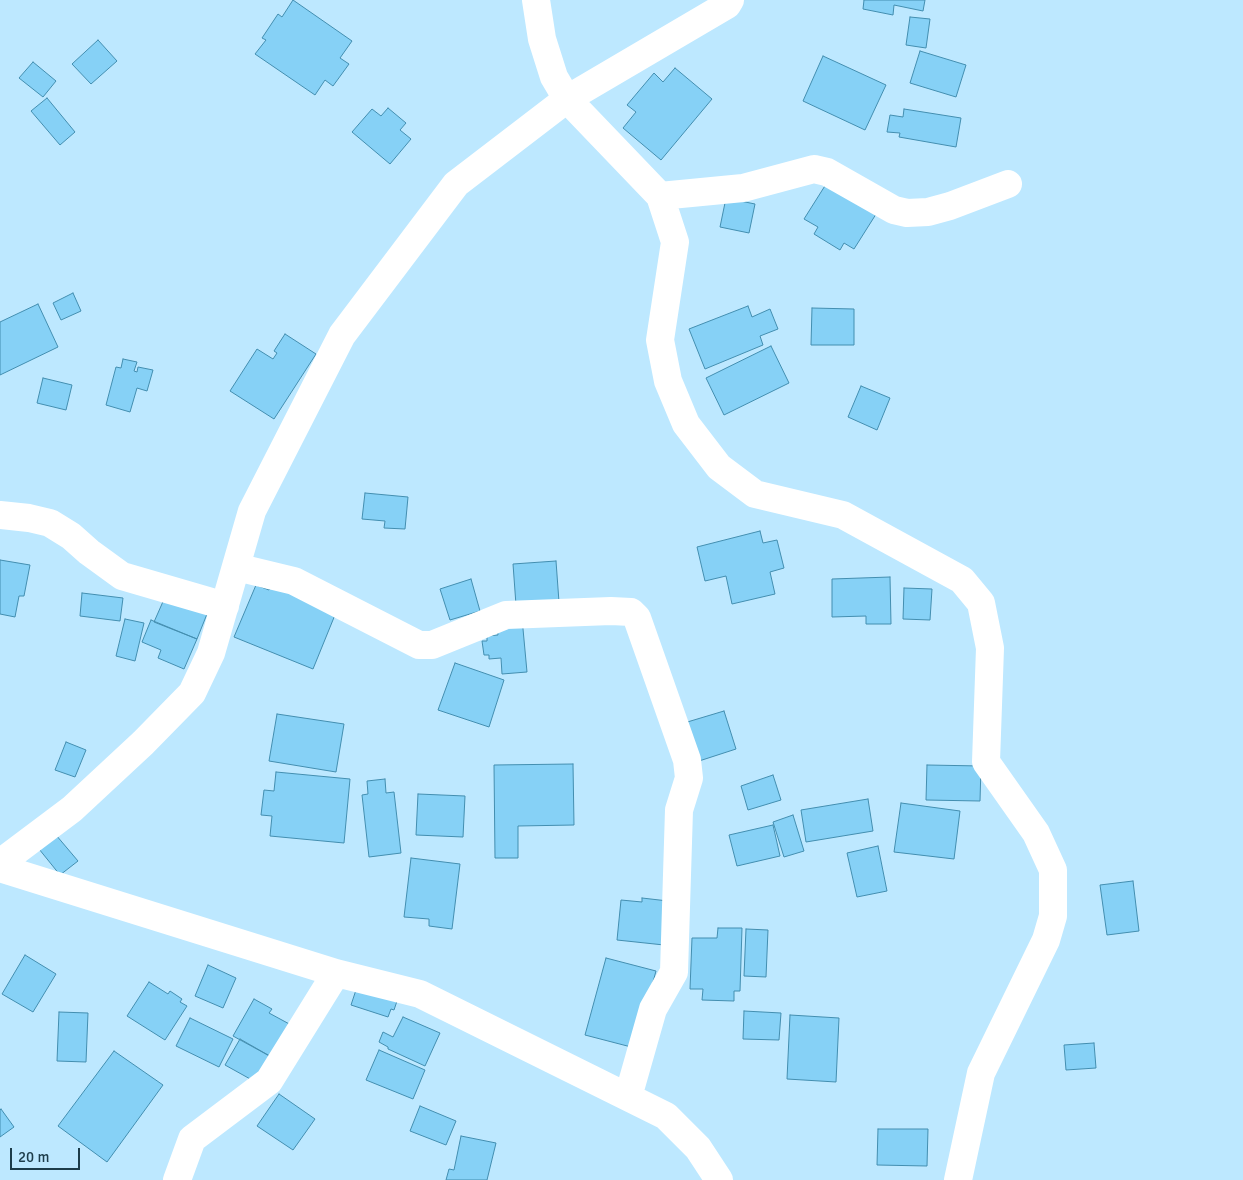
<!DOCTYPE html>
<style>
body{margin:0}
#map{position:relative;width:1243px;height:1180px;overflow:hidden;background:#bde8ff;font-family:Signika,sans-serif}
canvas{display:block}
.scale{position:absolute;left:10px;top:1148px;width:70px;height:22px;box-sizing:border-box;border:2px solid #1c3c4a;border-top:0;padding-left:6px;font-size:15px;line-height:18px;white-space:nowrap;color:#1c3c4a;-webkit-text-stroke:4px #bde8ff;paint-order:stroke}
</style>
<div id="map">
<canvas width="1243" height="1180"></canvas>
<div class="scale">20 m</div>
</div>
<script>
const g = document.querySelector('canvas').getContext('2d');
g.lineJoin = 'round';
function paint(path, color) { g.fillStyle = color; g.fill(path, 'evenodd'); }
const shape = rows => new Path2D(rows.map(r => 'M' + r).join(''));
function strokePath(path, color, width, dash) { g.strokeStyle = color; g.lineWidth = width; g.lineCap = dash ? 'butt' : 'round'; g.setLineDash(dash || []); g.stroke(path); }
const building = shape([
 [293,0,352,41,340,58,349,64,333,86,325,80,315,95,255,54,266,40,262,38,278,14,282,17,293,0],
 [864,0,925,0,923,11,894,5,893,15,863,9,864,0],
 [910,17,930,19,926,48,906,45,910,17],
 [98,40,117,61,91,84,72,64,98,40],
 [920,51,966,65,956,97,910,83,920,51],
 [823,56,886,85,865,130,803,101,823,56],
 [33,62,56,81,43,97,19,78,33,62],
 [675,68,712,99,661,160,623,128,636,112,627,105,654,73,663,82,675,68],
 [47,98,75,132,60,145,31,111,47,98],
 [388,108,406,123,400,130,411,139,390,164,352,132,372,109,381,116,388,108],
 [904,109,961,118,956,147,899,137,900,133,887,132,890,115,903,117,904,109],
 [828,181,878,211,854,249,844,243,840,250,814,234,818,227,804,219,828,181],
 [726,198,755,204,749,233,720,227,726,198],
 [73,293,81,311,61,320,53,303,73,293],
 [38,304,58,347,0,375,0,322,38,304],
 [748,306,752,317,770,309,778,329,760,336,763,345,705,369,689,329,748,306],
 [812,308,854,309,854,345,811,345,812,308],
 [285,334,316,354,274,419,230,391,257,349,273,359,277,353,274,351,285,334],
 [771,346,789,383,724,415,706,378,771,346],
 [123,359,137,362,134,371,137,372,138,367,153,370,147,391,137,388,130,412,106,405,116,367,121,368,123,359],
 [43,378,72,385,66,410,37,403,43,378],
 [861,386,890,398,877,430,848,417,861,386],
 [365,493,408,497,405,529,384,528,385,521,362,519,365,493],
 [760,531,763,543,777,540,784,568,770,572,775,594,732,604,726,576,705,581,697,547,760,531],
 [0,560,30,565,24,596,19,596,15,617,0,614,0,560],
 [556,561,559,602,516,605,513,564,556,561],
 [890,577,891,624,866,624,866,616,832,617,832,579,890,577],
 [471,579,480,611,450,620,440,589,471,579],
 [272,583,337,610,313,669,234,637,256,585,269,590,272,583],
 [904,588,932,589,930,620,903,619,904,588],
 [82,593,123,598,120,621,80,616,82,593],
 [165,597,207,614,197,639,154,622,165,597],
 [522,618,527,672,502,674,501,658,489,659,489,655,484,655,482,641,487,641,487,636,498,635,496,620,522,618],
 [125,619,144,623,135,661,116,656,125,619],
 [151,620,197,639,184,669,158,658,161,650,142,642,151,620],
 [455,663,504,680,489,727,438,710,455,663],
 [724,711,736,749,696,762,684,723,724,711],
 [277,714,344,724,336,772,269,761,277,714],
 [66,742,86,750,75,777,55,770,66,742],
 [573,764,574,825,518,826,518,858,495,858,494,765,573,764],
 [927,765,981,766,980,801,926,800,927,765],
 [276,772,350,779,344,843,270,836,272,816,261,815,264,790,274,791,276,772],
 [773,775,781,800,748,810,741,786,773,775],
 [385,779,386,793,394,792,401,853,369,857,362,795,368,794,367,781,385,779],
 [418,794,465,796,463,837,416,835,418,794],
 [868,799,873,831,806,842,801,810,868,799],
 [901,803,960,811,954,859,894,852,901,803],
 [793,815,804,851,784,857,773,822,793,815],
 [773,825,780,856,737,866,729,835,773,825],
 [56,835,78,861,60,875,39,849,56,835],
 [878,846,887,891,857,897,847,853,878,846],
 [411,858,460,864,452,929,429,926,429,919,404,917,411,858],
 [1133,881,1139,931,1107,935,1100,885,1133,881],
 [642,898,668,901,664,945,617,940,621,900,642,902,642,898],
 [718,928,742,928,740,991,734,991,734,1001,702,1000,703,989,690,989,692,938,717,938,718,928],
 [746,929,768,930,766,977,744,976,746,929],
 [25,955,56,974,33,1012,2,994,25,955],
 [606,958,656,971,635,1048,585,1035,606,958],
 [208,965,236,978,223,1008,195,996,208,965],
 [149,982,168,994,170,991,182,999,180,1002,187,1006,165,1040,127,1016,149,982],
 [357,987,398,998,394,1010,391,1009,388,1017,351,1005,357,987],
 [254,999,272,1009,269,1013,293,1026,275,1059,233,1036,254,999],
 [744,1011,781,1013,779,1040,743,1039,744,1011],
 [59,1012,88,1013,86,1062,57,1061,59,1012],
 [790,1015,839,1018,836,1082,787,1079,790,1015],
 [403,1017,440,1033,425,1066,388,1049,388,1047,379,1042,383,1032,393,1037,403,1017],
 [190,1018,233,1039,219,1067,176,1046,190,1018],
 [240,1039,275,1059,261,1085,225,1065,240,1039],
 [1094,1043,1096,1068,1066,1070,1064,1045,1094,1043],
 [379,1050,425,1070,413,1099,366,1080,379,1050],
 [114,1051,163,1085,107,1162,58,1126,114,1051],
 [279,1094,315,1119,293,1150,257,1126,279,1094],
 [420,1106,456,1121,446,1145,410,1131,420,1106],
 [1,1109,14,1127,0,1137,0,1110,1,1109],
 [878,1129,928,1129,927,1166,877,1165,878,1129],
 [461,1136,496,1143,487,1180,446,1180,449,1169,454,1170,461,1136]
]);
paint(building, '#86d1f6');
strokePath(building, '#438eb0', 1);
strokePath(shape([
 [536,0,542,39,554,77,567,99,660,196,675,242,660,340,668,381,686,424,719,467,755,494,843,515,962,580,981,603,990,648,986,762,1036,833,1053,870,1053,916,1046,940,981,1073,958,1180],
 [660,196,743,188,814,169,827,172,894,210,907,213,928,212,950,206,1008,184],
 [0,515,29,518,50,523,71,536,89,552,122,576,225,606],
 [236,567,294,581,419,645,432,645,506,615,611,611,631,612,637,618,687,760,689,778,679,810,674,972,653,1009,628,1097],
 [0,863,72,809,143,743,192,693,211,653,252,511,342,335,456,184,567,99,727,5,730,0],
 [0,868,336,973,420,994,666,1116,698,1148,719,1180],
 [177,1180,192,1139,269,1081,336,973]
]), '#fff', 28);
</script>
